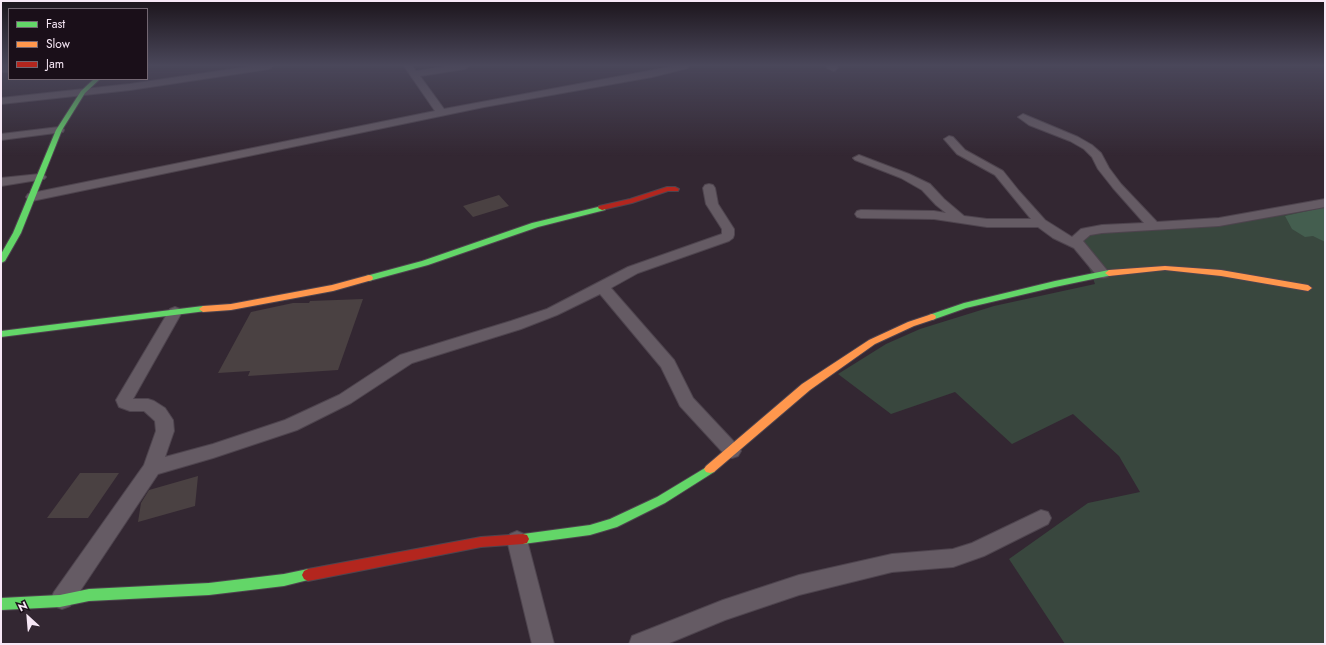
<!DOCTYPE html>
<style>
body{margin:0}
#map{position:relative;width:1326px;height:645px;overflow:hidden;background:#332732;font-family:Jost,sans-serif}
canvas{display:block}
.frame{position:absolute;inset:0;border:2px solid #f7e8f6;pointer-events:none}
.legend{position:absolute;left:8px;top:8px;width:140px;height:72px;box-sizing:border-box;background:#1a0f19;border:1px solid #726671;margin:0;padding:5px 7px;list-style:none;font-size:12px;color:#f7e8f6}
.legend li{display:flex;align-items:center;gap:8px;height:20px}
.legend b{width:20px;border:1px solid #726671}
.north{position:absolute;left:8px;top:597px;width:40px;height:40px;-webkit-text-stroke:3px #1a0f19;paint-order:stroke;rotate:334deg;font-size:11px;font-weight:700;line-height:16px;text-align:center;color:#f7e8f6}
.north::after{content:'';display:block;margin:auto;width:14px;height:18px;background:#f7e8f6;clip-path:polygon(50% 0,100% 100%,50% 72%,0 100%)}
</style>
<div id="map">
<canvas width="1326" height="645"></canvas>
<div class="frame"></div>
<ul class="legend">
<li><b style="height:5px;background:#63d668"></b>Fast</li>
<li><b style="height:5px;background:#ff974d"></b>Slow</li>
<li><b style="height:5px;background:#b3261e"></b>Jam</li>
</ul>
<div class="north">N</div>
</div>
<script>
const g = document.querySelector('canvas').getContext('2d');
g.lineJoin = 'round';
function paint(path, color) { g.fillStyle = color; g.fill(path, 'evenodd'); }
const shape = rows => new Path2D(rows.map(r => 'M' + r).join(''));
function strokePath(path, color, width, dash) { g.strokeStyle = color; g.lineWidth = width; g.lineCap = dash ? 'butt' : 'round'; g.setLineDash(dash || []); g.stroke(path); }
paint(shape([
 [1325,206,1325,207,1286,217,1325,242,1325,644,1065,644,1009,559,1088,503,1140,492,1119,456,1073,414,1012,444,955,392,891,414,838,374,886,344,920,329,994,306,1095,284,1077,234,1238,222]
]), '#39473e');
paint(shape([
 [1325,207,1325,242,1313,236,1305,237,1292,229,1285,216]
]), '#445e4f');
paint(shape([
 [499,195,509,206,473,217,463,206],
 [363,299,338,370,248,376,250,371,218,373,251,312,293,303,309,303,310,301],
 [80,473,119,473,88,518,47,518],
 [198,476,195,506,138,522,141,503,149,490]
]), '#4a4142');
const street = shape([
 [1,66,9,66,9,72,1,72,1,66],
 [253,66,273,66,269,69,130,90,1,104,1,98,130,84,253,66],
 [404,66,412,66,416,71,449,66,469,66,465,69,420,76,444,109,675,66,689,66,688,68,652,77,484,107,32,201,28,200,26,197,28,194,32,193,435,111,404,66],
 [826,66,837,66,838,68,834,71,827,68,826,66],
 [1023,114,1078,137,1092,145,1101,153,1109,168,1121,184,1157,222,1219,218,1325,199,1325,207,1219,226,1102,233,1090,235,1083,241,1110,274,1108,277,1103,278,1098,277,1074,248,1053,238,1038,227,987,227,934,219,861,218,857,217,855,214,857,211,861,210,934,211,946,213,936,205,922,190,901,178,855,160,853,158,859,155,909,174,930,184,944,199,964,216,987,219,1031,219,995,175,957,154,944,139,949,136,953,137,965,150,1003,171,1019,191,1045,220,1072,237,1081,229,1086,228,1102,225,1144,223,1113,188,1098,169,1092,157,1084,149,1070,141,1029,125,1018,117,1023,114],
 [59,127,63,128,64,130,63,132,1,140,1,134,59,127],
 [40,174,44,175,46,177,44,179,1,186,1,178,40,174],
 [709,184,713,185,715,188,718,204,734,229,734,235,733,238,729,241,638,273,611,288,674,360,693,398,738,446,741,451,738,456,732,458,726,456,680,406,661,367,600,294,557,315,521,329,412,363,351,403,297,430,213,458,158,474,70,606,62,609,54,606,51,599,54,592,144,465,156,431,155,421,144,411,130,411,119,407,116,400,170,309,175,307,180,309,182,312,133,399,148,399,154,401,165,408,173,420,174,431,165,457,213,444,285,420,339,395,400,355,511,321,547,309,628,267,719,235,722,234,722,229,706,204,703,188,705,185,709,184],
 [1041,510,1048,512,1051,518,1048,524,984,556,953,567,892,572,799,595,725,620,667,644,629,644,632,636,723,600,799,575,892,554,953,549,972,543,1041,510],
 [517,531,524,534,527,540,554,644,532,644,507,540,510,534,517,531]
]);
const fast = shape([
 [94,79,100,79,85,93,62,130,21,233,5,261,1,263,1,254,13,233,56,130,81,91,94,79],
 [602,206,606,208,605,210,538,227,428,265,369,281,365,278,366,276,422,261,532,223,602,206],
 [1109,270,1112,271,1113,273,1112,275,1055,287,966,308,932,320,928,317,929,315,964,303,1055,281,1109,270],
 [203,306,207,309,206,311,1,337,1,331,203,306],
 [710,465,714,466,716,469,714,472,665,503,617,527,590,535,523,544,519,543,517,539,519,535,523,534,590,525,610,519,657,497,710,465],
 [308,569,312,571,314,575,312,579,284,586,209,595,89,601,60,607,1,610,1,598,60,595,89,589,209,583,284,574,308,569]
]);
const slow = shape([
 [1165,266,1221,270,1308,285,1312,288,1308,291,1221,276,1165,270,1109,276,1105,273,1109,270,1165,266],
 [369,275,372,276,373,278,372,280,333,291,231,310,203,312,199,309,203,306,231,304,332,285,369,275],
 [932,314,935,315,936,317,935,319,914,326,875,344,810,390,714,472,710,473,706,472,704,469,706,466,802,384,869,340,908,322,932,314]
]);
const jam = shape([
 [667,187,675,187,679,189,678,191,668,191,632,203,602,210,598,208,599,206,630,199,667,187],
 [523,534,527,535,529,539,527,543,523,544,481,547,308,581,304,579,302,575,304,571,308,569,481,537,523,534]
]);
strokePath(street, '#4e444e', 2);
strokePath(fast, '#4e444e', 2);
strokePath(slow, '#4e444e', 2);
strokePath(jam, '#4e444e', 2);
paint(street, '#655b64');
paint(fast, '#63d668');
paint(slow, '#ff974d');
paint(jam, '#b3261e');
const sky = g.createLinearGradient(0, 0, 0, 156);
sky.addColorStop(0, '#1c151c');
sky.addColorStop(0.42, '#4a475a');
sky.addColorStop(1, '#4a475a00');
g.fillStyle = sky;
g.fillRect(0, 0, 1326, 156);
</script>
